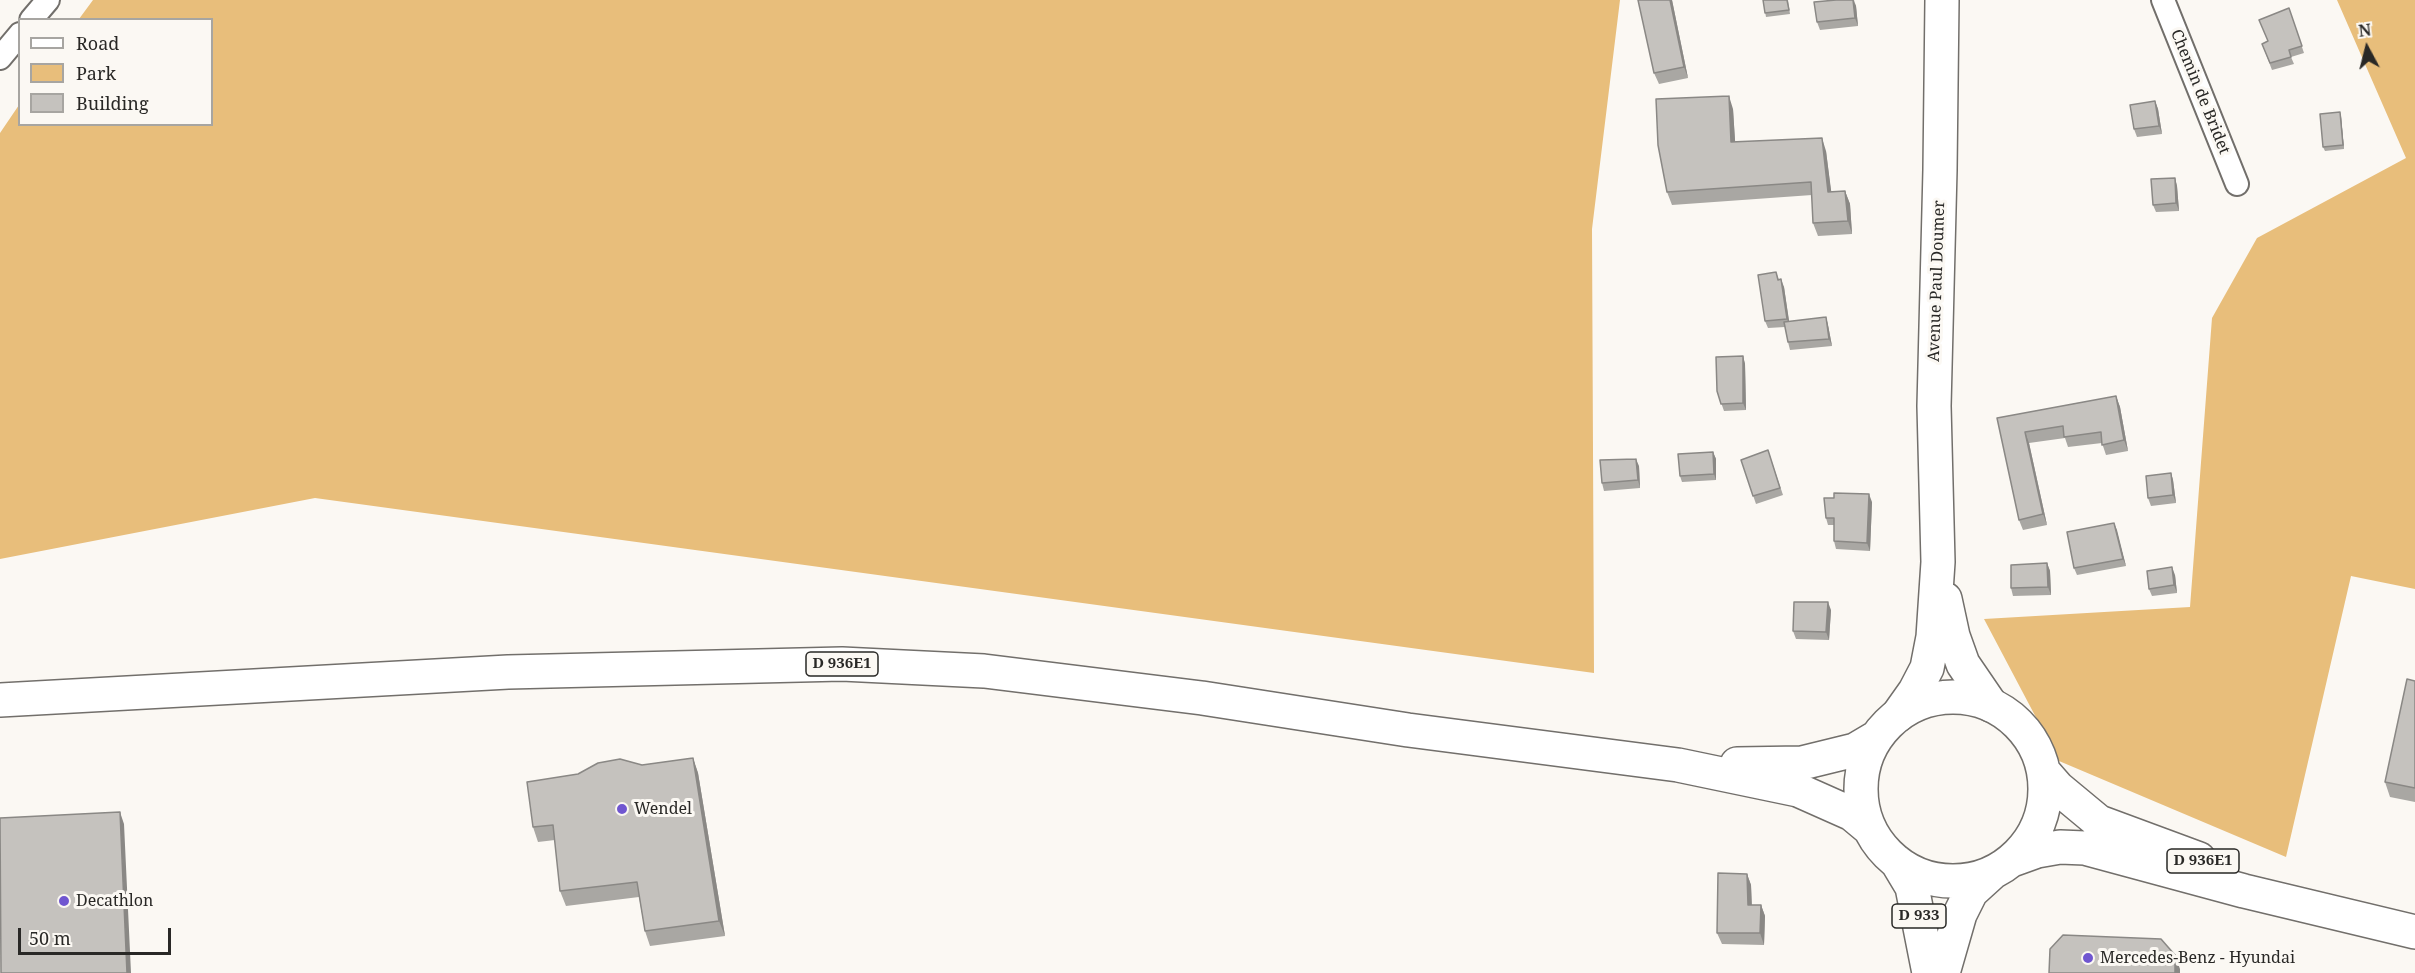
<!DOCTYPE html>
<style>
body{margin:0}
#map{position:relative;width:2415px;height:973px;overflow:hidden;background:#fbf8f3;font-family:"Noto Serif",serif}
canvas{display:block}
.legend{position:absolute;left:18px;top:18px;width:195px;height:108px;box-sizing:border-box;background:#fbf8f3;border:2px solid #a7a5a1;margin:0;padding:8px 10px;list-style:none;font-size:18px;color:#292826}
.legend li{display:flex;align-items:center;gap:12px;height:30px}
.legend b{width:30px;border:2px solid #a7a5a1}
.north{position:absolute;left:2337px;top:18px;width:60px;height:60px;-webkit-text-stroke:4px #fbf8f3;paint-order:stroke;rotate:353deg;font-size:16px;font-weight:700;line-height:24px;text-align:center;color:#292826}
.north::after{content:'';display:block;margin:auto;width:21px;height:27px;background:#292826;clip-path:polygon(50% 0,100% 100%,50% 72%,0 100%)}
.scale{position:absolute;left:18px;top:928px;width:153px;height:27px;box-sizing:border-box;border:3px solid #292826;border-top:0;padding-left:8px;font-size:18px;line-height:21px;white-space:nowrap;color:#292826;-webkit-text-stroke:4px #fbf8f3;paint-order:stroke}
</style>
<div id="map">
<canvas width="2415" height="973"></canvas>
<ul class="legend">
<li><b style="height:8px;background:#fff"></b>Road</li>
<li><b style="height:16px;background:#e8be7b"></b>Park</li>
<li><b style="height:16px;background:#c5c2be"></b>Building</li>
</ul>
<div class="north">N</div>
<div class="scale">50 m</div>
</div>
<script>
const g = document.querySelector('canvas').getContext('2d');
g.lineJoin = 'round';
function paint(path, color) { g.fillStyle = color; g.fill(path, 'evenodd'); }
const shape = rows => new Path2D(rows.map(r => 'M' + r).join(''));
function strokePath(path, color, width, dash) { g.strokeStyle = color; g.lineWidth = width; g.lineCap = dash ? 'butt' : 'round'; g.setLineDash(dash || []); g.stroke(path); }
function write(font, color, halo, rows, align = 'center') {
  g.font = font + ' "Noto Serif",serif'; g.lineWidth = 6; g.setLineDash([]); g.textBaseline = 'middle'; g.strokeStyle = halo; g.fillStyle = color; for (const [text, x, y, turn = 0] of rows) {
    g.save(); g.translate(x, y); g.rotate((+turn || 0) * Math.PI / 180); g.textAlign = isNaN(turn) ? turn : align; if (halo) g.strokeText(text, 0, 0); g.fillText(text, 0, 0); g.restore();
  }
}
paint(shape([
 [93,0,1620,0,1592,229,1594,673,315,498,0,559,0,133,19,105,20,124,212,124,212,20,79,19],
 [2337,0,2415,0,2415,589,2351,576,2286,857,2059,761,1984,619,2190,607,2212,318,2257,238,2406,158]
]), '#e8be7b');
const minor = shape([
 [2163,0,2237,184],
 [31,20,48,0],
 [0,58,20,34]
]);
const secondary = shape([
 [1945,599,1953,636,1963,664,1991,705],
 [1898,715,1915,691,1927,668,1933,637,1938,562,1934,406,1940,170,1942,0]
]);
const primary = shape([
 '1861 789a92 92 0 1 1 184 0a92 92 0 1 1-184 0Z',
 [0,700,508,672,842,664,984,671,1202,698,1408,730,1678,765,1798,790,1852,814,1870,829],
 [1737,764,1802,763,1855,750,1877,737],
 [2044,772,2058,788,2099,822,2199,859],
 [2012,860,2037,851,2060,847,2085,848,2244,891,2415,932],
 [1897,862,1912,887,1929,973],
 [1943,973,1960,914,1971,892,1993,872]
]);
strokePath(minor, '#726f6b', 26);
strokePath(secondary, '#726f6b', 36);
strokePath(primary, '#726f6b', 36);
strokePath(minor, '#fff', 22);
strokePath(secondary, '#fff', 33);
strokePath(primary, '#fff', 33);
paint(shape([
 [1672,0,1688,78,1659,84,1654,73],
 [1763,0,1788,0,1790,14,1766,17],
 [1836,0,1854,0,1856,6,1858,26,1820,30,1817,22],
 [2289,8,2304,53,2291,57,2294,64,2272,70,2262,44,2268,42],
 [2155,101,2158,109,2162,134,2137,137,2134,129],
 [1733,109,1735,142,1826,151,1831,192,1845,191,1850,204,1852,234,1818,236,1813,223,1812,195,1672,205,1667,192],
 [2341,116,2344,149,2325,151,2323,147],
 [2175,178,2177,186,2179,211,2156,212,2153,205],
 [1776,272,1779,280,1784,287,1789,322,1826,317,1828,325,1832,346,1790,350,1788,342,1785,327,1768,328,1765,321],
 [1743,356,1745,364,1746,410,1724,411,1717,391],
 [2116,396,2120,407,2128,451,2106,455,2102,443,2068,447,2065,438,2029,443,2047,525,2023,530,2019,520,1997,418],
 [1768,450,1783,495,1756,504,1741,460],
 [1713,452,1716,459,1716,480,1682,482,1680,476],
 [1639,466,1640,488,1604,491,1602,483],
 [2171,473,2173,480,2176,503,2151,506,2148,498],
 [1872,502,1870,551,1836,549,1834,541,1834,525,1828,525,1826,518],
 [2114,523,2126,566,2077,575,2074,568],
 [2047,563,2050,571,2051,595,2013,596,2011,588],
 [2175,575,2177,593,2152,596,2149,589],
 [1831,610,1829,640,1796,639,1793,631],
 [2415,681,2415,802,2390,797,2385,782],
 [693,758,698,773,725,936,650,946,645,931,639,897,566,906,560,891,555,840,538,842,533,827,642,765],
 [1747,874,1751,885,1752,905,1761,905,1765,916,1764,945,1722,944,1717,933]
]), '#a9a7a3');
paint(shape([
 [1670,0,1672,0,1688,78,1684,67],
 [1853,0,1856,6,1858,26,1855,18],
 [1729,96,1733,109,1736,155,1731,142],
 [2155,101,2158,109,2162,134,2159,126],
 [2340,112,2341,116,2344,149,2343,145],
 [1822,138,1826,151,1833,205,1828,192],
 [2175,178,2177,186,2179,211,2176,203],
 [1845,191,1850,204,1852,234,1848,221],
 [1781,279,1784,287,1790,327,1787,319],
 [1826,317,1828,325,1832,346,1829,339],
 [1743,356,1745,364,1746,410,1743,403],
 [2116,396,2120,407,2128,451,2124,440],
 [2025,432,2029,443,2047,525,2043,514],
 [1713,452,1716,459,1716,480,1714,474],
 [1636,459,1639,466,1640,488,1638,480],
 [2171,473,2173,480,2176,503,2173,495],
 [1869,494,1872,502,1870,551,1867,543],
 [2114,523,2117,530,2126,566,2123,559],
 [2047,563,2050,571,2051,595,2048,587],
 [2172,567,2175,575,2177,593,2174,585],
 [1828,602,1831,610,1829,640,1826,632],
 [693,758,698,773,725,936,719,921],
 [120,812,124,824,131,973,127,973],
 [1747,874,1751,885,1752,916,1748,905],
 [1761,905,1765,916,1764,945,1760,933],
 [2175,955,2180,969,2180,973,2175,973]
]), '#8a8885');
const building = shape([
 [1638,0,1670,0,1684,67,1654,73,1638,0],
 [1763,0,1787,0,1789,10,1765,13,1763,0],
 [1836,0,1853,0,1855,18,1817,22,1814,2,1836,0],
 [2289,8,2302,46,2289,50,2291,57,2270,63,2262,44,2268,41,2259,20,2289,8],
 [1729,96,1731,142,1822,138,1828,192,1845,191,1848,221,1813,223,1811,182,1667,192,1658,145,1656,99,1729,96],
 [2155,101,2159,126,2134,129,2130,105,2155,101],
 [2340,112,2343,145,2323,147,2320,114,2340,112],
 [2175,178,2176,203,2153,205,2151,179,2175,178],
 [1776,272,1778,280,1781,279,1787,319,1765,321,1758,275,1776,272],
 [1826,317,1829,339,1788,342,1784,322,1826,317],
 [1743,356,1743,403,1721,404,1717,391,1716,357,1743,356],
 [2116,396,2124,440,2102,445,2101,432,2064,437,2063,426,2025,432,2043,514,2019,520,1997,418,2116,396],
 [1768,450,1780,488,1753,496,1741,460,1768,450],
 [1713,452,1714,474,1680,476,1678,454,1713,452],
 [1636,459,1638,480,1602,483,1600,460,1636,459],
 [2171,473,2173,495,2148,498,2146,476,2171,473],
 [1834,493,1869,494,1867,543,1834,541,1834,518,1826,518,1824,498,1834,498,1834,493],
 [2114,523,2123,559,2074,568,2067,532,2114,523],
 [2047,563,2048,587,2011,588,2011,565,2047,563],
 [2172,567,2174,585,2149,589,2147,571,2172,567],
 [1794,602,1828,602,1826,632,1793,631,1794,602],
 [2407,679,2415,681,2415,788,2385,782,2407,679],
 [693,758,719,921,645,931,637,882,560,891,553,825,533,827,527,782,578,774,598,763,620,759,642,765,693,758],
 [120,812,127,973,1,973,0,818,120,812],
 [1718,873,1747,874,1748,905,1761,905,1760,933,1717,933,1718,873],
 [2063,935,2161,939,2175,955,2175,973,2049,973,2050,949,2063,935]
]);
paint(building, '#c5c2be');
strokePath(building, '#8a8885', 1.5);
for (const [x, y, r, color] of [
 [622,809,6,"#7056d0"],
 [64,901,6,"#7056d0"],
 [2088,958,6,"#7056d0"]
]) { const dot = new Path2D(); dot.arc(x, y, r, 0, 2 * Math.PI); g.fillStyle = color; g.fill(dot); strokePath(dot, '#fbf8f3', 2); }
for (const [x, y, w] of [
 [842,664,72],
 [2203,861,72],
 [1919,916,54]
]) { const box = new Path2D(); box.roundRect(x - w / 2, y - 12, w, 24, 4.5); g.fillStyle = '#fbf8f3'; g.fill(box); strokePath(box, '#292826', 1.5); }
write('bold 15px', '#292826', null, [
 ["D 936E1",842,664],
 ["D 936E1",2203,861],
 ["D 933",1919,916]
]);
write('16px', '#292826', '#fbf8f3', [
 ["Chemin de Bridet",2200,92,68],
 ["Avenue Paul Doumer",1937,281,-88]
]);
write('16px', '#292826', '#fbf8f3', [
 ["Wendel",634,809],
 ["Decathlon",76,901],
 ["Mercedes-Benz - Hyundai",2100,958]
], 'left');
</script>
